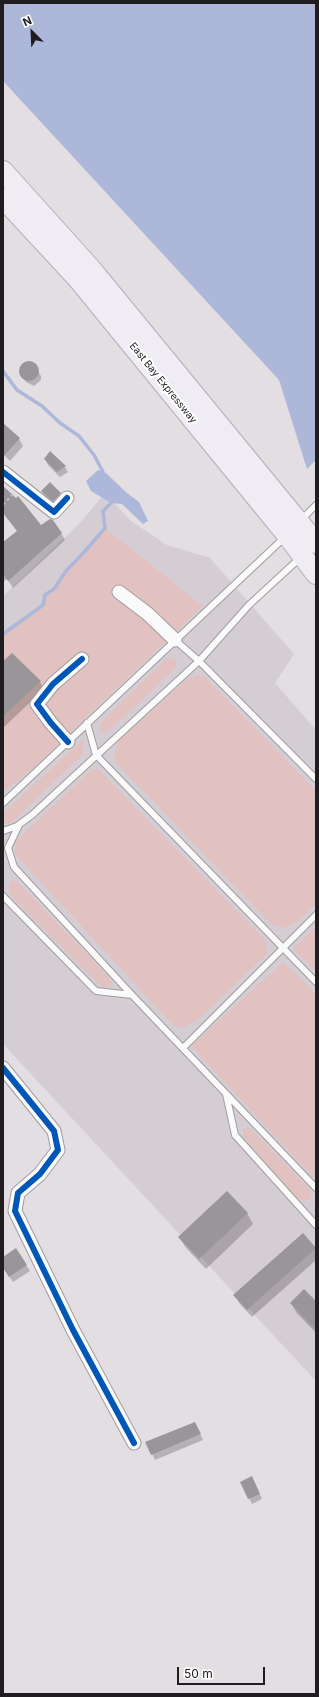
<!DOCTYPE html>
<style>
body{margin:0}
#map{position:relative;width:319px;height:1697px;overflow:hidden;background:#e3dee2;font-family:Inter,sans-serif}
canvas{display:block}
.frame{position:absolute;inset:0;border:4px solid #201d20;pointer-events:none}
.north{position:absolute;left:12px;top:12px;width:40px;height:40px;-webkit-text-stroke:3px #fff;paint-order:stroke;rotate:336deg;font-size:11px;font-weight:700;line-height:16px;text-align:center;color:#201d20}
.north::after{content:'';display:block;margin:auto;width:14px;height:18px;background:#201d20;clip-path:polygon(50% 0,100% 100%,50% 72%,0 100%)}
.scale{position:absolute;left:177px;top:1667px;width:88px;height:18px;box-sizing:border-box;border:2px solid #201d20;border-top:0;padding-left:5px;font-size:12px;line-height:14px;white-space:nowrap;color:#201d20;-webkit-text-stroke:3px #fff;paint-order:stroke}
</style>
<div id="map">
<canvas width="319" height="1697"></canvas>
<div class="frame"></div>
<div class="north">N</div>
<div class="scale">50 m</div>
</div>
<script>
const g = document.querySelector('canvas').getContext('2d');
g.lineJoin = 'round';
function paint(path, color) { g.fillStyle = color; g.fill(path, 'evenodd'); }
const shape = rows => new Path2D(rows.map(r => 'M' + r).join(''));
function strokePath(path, color, width, dash) { g.strokeStyle = color; g.lineWidth = width; g.lineCap = dash ? 'butt' : 'round'; g.setLineDash(dash || []); g.stroke(path); }
function write(font, color, halo, rows, align = 'center') {
  g.font = font + ' Inter,sans-serif'; g.lineWidth = 4; g.setLineDash([]); g.textBaseline = 'middle'; g.strokeStyle = halo; g.fillStyle = color; for (const [text, x, y, turn = 0] of rows) {
    g.save(); g.translate(x, y); g.rotate((+turn || 0) * Math.PI / 180); g.textAlign = isNaN(turn) ? turn : align; if (halo) g.strokeText(text, 0, 0); g.fillText(text, 0, 0); g.restore();
  }
}
paint(shape([
 [105,493,131,521,167,545,210,558,294,654,275,683,316,730,316,1381,3,1044,3,596,81,522]
]), '#d5cdd4');
paint(shape([
 [105,528,203,606,33,768,8,788,3,791,3,634,43,605,45,595,54,589,66,571,87,549],
 [167,658,174,659,177,663,176,667,108,732,103,733,99,731,101,722],
 [203,675,316,791,316,904,297,922,284,928,271,924,114,760,117,742,190,677],
 [83,740,83,754,10,824,3,824,3,813],
 [92,769,98,769,265,940,268,953,195,1022,182,1028,173,1025,15,854,15,846,17,840],
 [13,880,19,883,109,977,112,984,109,987,102,987,16,901,9,891,10,883],
 [316,927,316,972,293,949],
 [283,962,316,994,316,1180,191,1046],
 [243,1128,250,1128,309,1188,312,1197,308,1200,303,1201,297,1198,243,1136]
]), '#e2c2c0');
paint(shape([
 [3,3,316,3,316,460,307,469,279,380,3,81],
 [98,470,106,473,127,493,139,502,148,521,143,524,122,504,111,503,91,491,86,481]
]), '#adb7da');
paint(shape([
 [28,362,33,363,41,376,41,380,34,386,26,382,20,372,24,364],
 [3,425,19,439,23,446,10,461,3,454],
 [45,459,65,467,68,472,60,477,48,465],
 [3,491,41,527,61,533,65,540,13,588,7,579,3,582,3,544,18,532,3,513],
 [42,492,60,494,63,499,57,506,45,497],
 [3,663,40,682,44,689,3,728],
 [247,1213,253,1224,206,1269,186,1248,179,1237],
 [303,1234,316,1249,316,1260,252,1317,239,1303,235,1295],
 [3,1258,26,1265,30,1271,13,1282,3,1267],
 [291,1303,316,1303,316,1333,296,1312],
 [198,1429,203,1440,155,1460,147,1443],
 [241,1482,255,1483,262,1499,252,1504]
]), '#0003');
strokePath(shape([
 [3,371,17,390,42,406,60,423,79,436,94,455,103,472],
 [3,634,43,605,45,595,54,589,66,571,87,549,105,528,103,511,111,503]
]), '#adb7da', 3.5);
paint(shape([
 '19 371a10 10 0 1 1 20 0a10 10 0 1 1-20 0Z',
 [3,423,20,438,3,457],
 [50,451,66,466,57,472,44,459],
 [50,482,61,493,53,501,41,491],
 [3,486,16,498,18,496,41,525,50,519,53,520,62,533,8,581,3,574,3,542,17,531,3,513],
 [12,653,41,681,3,716,3,661],
 [227,1191,248,1213,199,1259,178,1237],
 [303,1233,316,1248,247,1310,233,1295],
 [16,1248,27,1265,9,1277,3,1268,3,1257],
 [304,1289,316,1301,316,1330,290,1303],
 [195,1422,201,1434,151,1455,145,1442],
 [252,1476,260,1494,248,1499,240,1482]
]), '#999598');
const service = shape([
 [300,521,316,505],
 [175,640,199,661,316,779],
 [87,723,96,755,316,982],
 [3,803,286,536],
 [19,825,8,848,14,867,132,995,316,1188],
 [3,831,17,826,32,815,199,661,249,605,301,557],
 [3,896,96,991,132,995],
 [183,1048,316,915],
 [226,1094,235,1135,316,1225]
]);
const minor = shape([
 [3,472,54,512,67,498],
 [119,592,148,614,175,640],
 [68,742,51,723,37,704,53,684,82,659],
 [3,1068,54,1131,58,1150,40,1174,18,1193,15,1211,73,1330,134,1443]
]);
const primary = shape([
 [3,171,92,270,316,543],
 [3,198,78,279,287,535,316,574]
]);
strokePath(service, '#9f9c9f', 8);
strokePath(minor, '#9f9c9f', 15);
strokePath(primary, '#b3adba', 22);
strokePath(shape([
 [3,505,13,494]
]), '#c1c1c1', 2, [3, 3]);
strokePath(service, '#fbfafb', 6);
strokePath(minor, '#fbfafb', 13);
strokePath(primary, '#f0ecf3', 20);
strokePath(shape([
 [3,472,54,512,67,498],
 [68,742,51,723,37,704,53,684,82,659],
 [3,1068,54,1131,58,1150,40,1174,18,1193,15,1211,73,1330,134,1443]
]), '#0057b8', 6);
write('10px', '#201d20', '#fff', [
 ["East Bay Expressway",163,383,51]
]);
</script>
